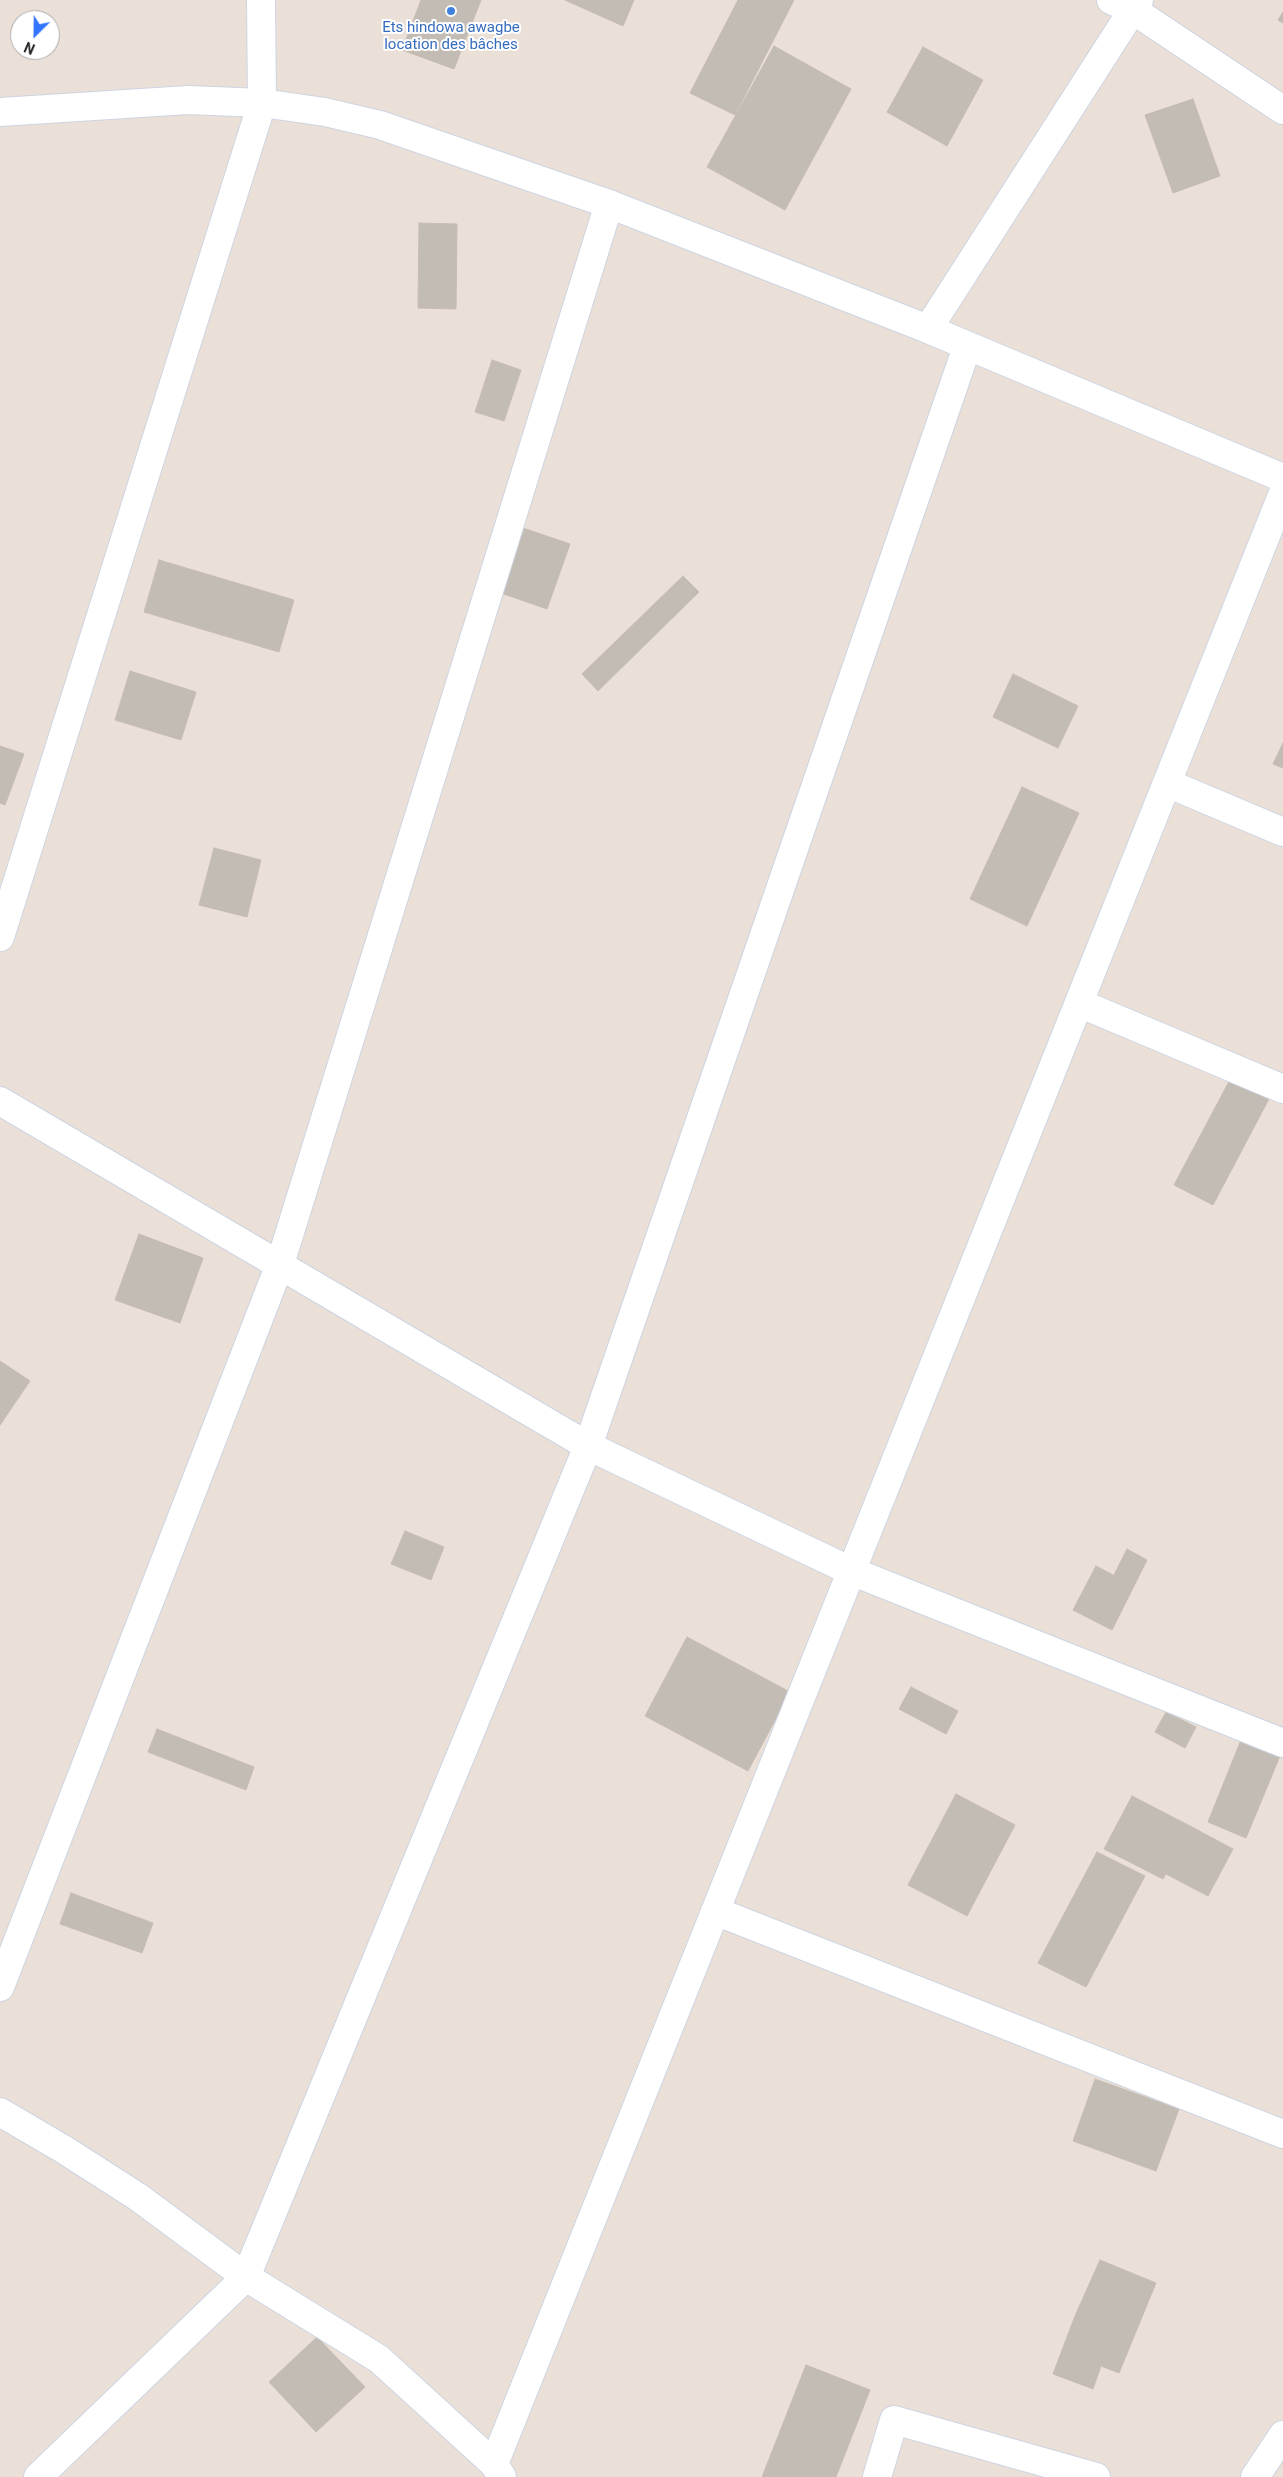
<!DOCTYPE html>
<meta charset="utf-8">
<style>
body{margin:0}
#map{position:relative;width:1283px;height:2477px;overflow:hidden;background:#ebe0d8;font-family:Roboto,sans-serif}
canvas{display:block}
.north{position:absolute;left:10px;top:10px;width:50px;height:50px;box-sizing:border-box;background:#fff;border:1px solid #a9a9a9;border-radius:50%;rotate:203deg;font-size:14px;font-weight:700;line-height:20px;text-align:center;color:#282828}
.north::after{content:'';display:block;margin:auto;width:18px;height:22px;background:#3175ff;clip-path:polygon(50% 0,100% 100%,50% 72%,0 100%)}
</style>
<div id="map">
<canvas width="1283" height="2477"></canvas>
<div class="north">N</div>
</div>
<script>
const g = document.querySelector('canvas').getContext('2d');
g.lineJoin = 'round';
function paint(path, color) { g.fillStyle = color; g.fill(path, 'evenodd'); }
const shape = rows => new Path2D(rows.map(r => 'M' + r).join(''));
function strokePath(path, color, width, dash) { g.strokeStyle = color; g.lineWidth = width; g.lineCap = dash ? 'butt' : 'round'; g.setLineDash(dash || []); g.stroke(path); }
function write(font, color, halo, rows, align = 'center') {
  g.font = font + ' Roboto,sans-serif'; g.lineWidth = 4; g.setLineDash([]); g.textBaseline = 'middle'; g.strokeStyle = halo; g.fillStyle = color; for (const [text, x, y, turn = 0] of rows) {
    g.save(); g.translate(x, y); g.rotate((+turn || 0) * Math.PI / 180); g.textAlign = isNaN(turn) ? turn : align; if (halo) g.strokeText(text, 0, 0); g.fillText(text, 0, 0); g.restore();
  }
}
const building = shape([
 [421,0,481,0,454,69,402,50,421,0],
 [565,0,634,0,623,26,565,0],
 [738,0,794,0,735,115,690,93,738,0],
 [1283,12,1283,23,1278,20,1283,12],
 [774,46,851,89,785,210,707,167,774,46],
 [923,47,983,80,947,146,887,112,923,47],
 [1193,99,1220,176,1173,193,1145,115,1193,99],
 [419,223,457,224,456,309,418,308,419,223],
 [492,360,521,370,504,421,475,412,492,360],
 [520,527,570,544,547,609,498,592,520,527],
 [159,560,294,600,279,652,144,612,159,560],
 [683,576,699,592,598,691,582,674,683,576],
 [130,671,196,692,181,740,115,720,130,671],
 [1013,674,1078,706,1058,748,993,717,1013,674],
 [1283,743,1283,768,1273,764,1283,743],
 [0,746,24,754,5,805,0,803,0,746],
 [1022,787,1079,813,1027,926,970,899,1022,787],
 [214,848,261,860,247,917,199,905,214,848],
 [1233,1074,1271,1095,1213,1205,1174,1185,1233,1074],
 [139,1234,203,1258,180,1323,115,1300,139,1234],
 [0,1361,30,1381,0,1425,0,1361],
 [405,1531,444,1547,431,1580,391,1564,405,1531],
 [1127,1549,1147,1560,1134,1586,1114,1575,1127,1549],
 [1096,1566,1134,1586,1112,1630,1073,1610,1096,1566],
 [687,1637,790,1692,748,1771,645,1716,687,1637],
 [911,1687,958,1711,946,1734,899,1709,911,1687],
 [1166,1712,1196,1727,1185,1748,1155,1732,1166,1712],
 [157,1729,254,1767,246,1790,148,1752,157,1729],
 [1241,1740,1280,1756,1246,1838,1208,1822,1241,1740],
 [956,1794,1015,1825,967,1916,908,1885,956,1794],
 [1132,1796,1190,1826,1163,1879,1104,1849,1132,1796],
 [1190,1826,1233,1849,1208,1896,1166,1874,1190,1826],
 [1097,1852,1145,1876,1086,1987,1038,1963,1097,1852],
 [71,1893,153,1923,142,1953,60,1924,71,1893],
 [1095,2079,1179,2109,1156,2171,1073,2141,1095,2079],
 [1100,2260,1156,2283,1119,2373,1101,2366,1093,2389,1053,2374,1075,2316,1100,2260],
 [317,2337,365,2387,316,2432,269,2382,317,2337],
 [806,2365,870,2390,836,2477,762,2477,806,2365]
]);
paint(building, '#c2bcb4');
strokePath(building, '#c6bcb2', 1);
const minor = shape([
 [1111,0,1133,10,1283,110],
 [928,329,1139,0],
 [1167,783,1283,832],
 [0,937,262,103,261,0],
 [1079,1003,1283,1089],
 [0,1101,588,1446,851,1571,1283,1743],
 [715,1911,1283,2134],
 [0,1987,280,1264,609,204],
 [0,2112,63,2149,138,2197,246,2277,379,2359,494,2464,502,2477],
 [494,2464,1283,493],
 [38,2477,246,2277,588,1446,967,347],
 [877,2477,894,2420,1096,2477],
 [1255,2477,1283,2435]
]);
const secondary = shape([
 [0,112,188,100,262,103,325,112,380,125,609,204,928,329,1283,478]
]);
strokePath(minor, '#cdd4e2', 30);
strokePath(secondary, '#cdd4e2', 30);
strokePath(minor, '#fff', 28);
strokePath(secondary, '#fff', 28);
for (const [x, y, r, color] of [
 [451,11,5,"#3f7fe0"]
]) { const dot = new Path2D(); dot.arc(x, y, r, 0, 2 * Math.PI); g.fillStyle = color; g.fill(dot); strokePath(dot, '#fff', 2); }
write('15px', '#366cbe', '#fff', [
 ["Ets hindowa awagbe",451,28],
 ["location des bâches",451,45]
]);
</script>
